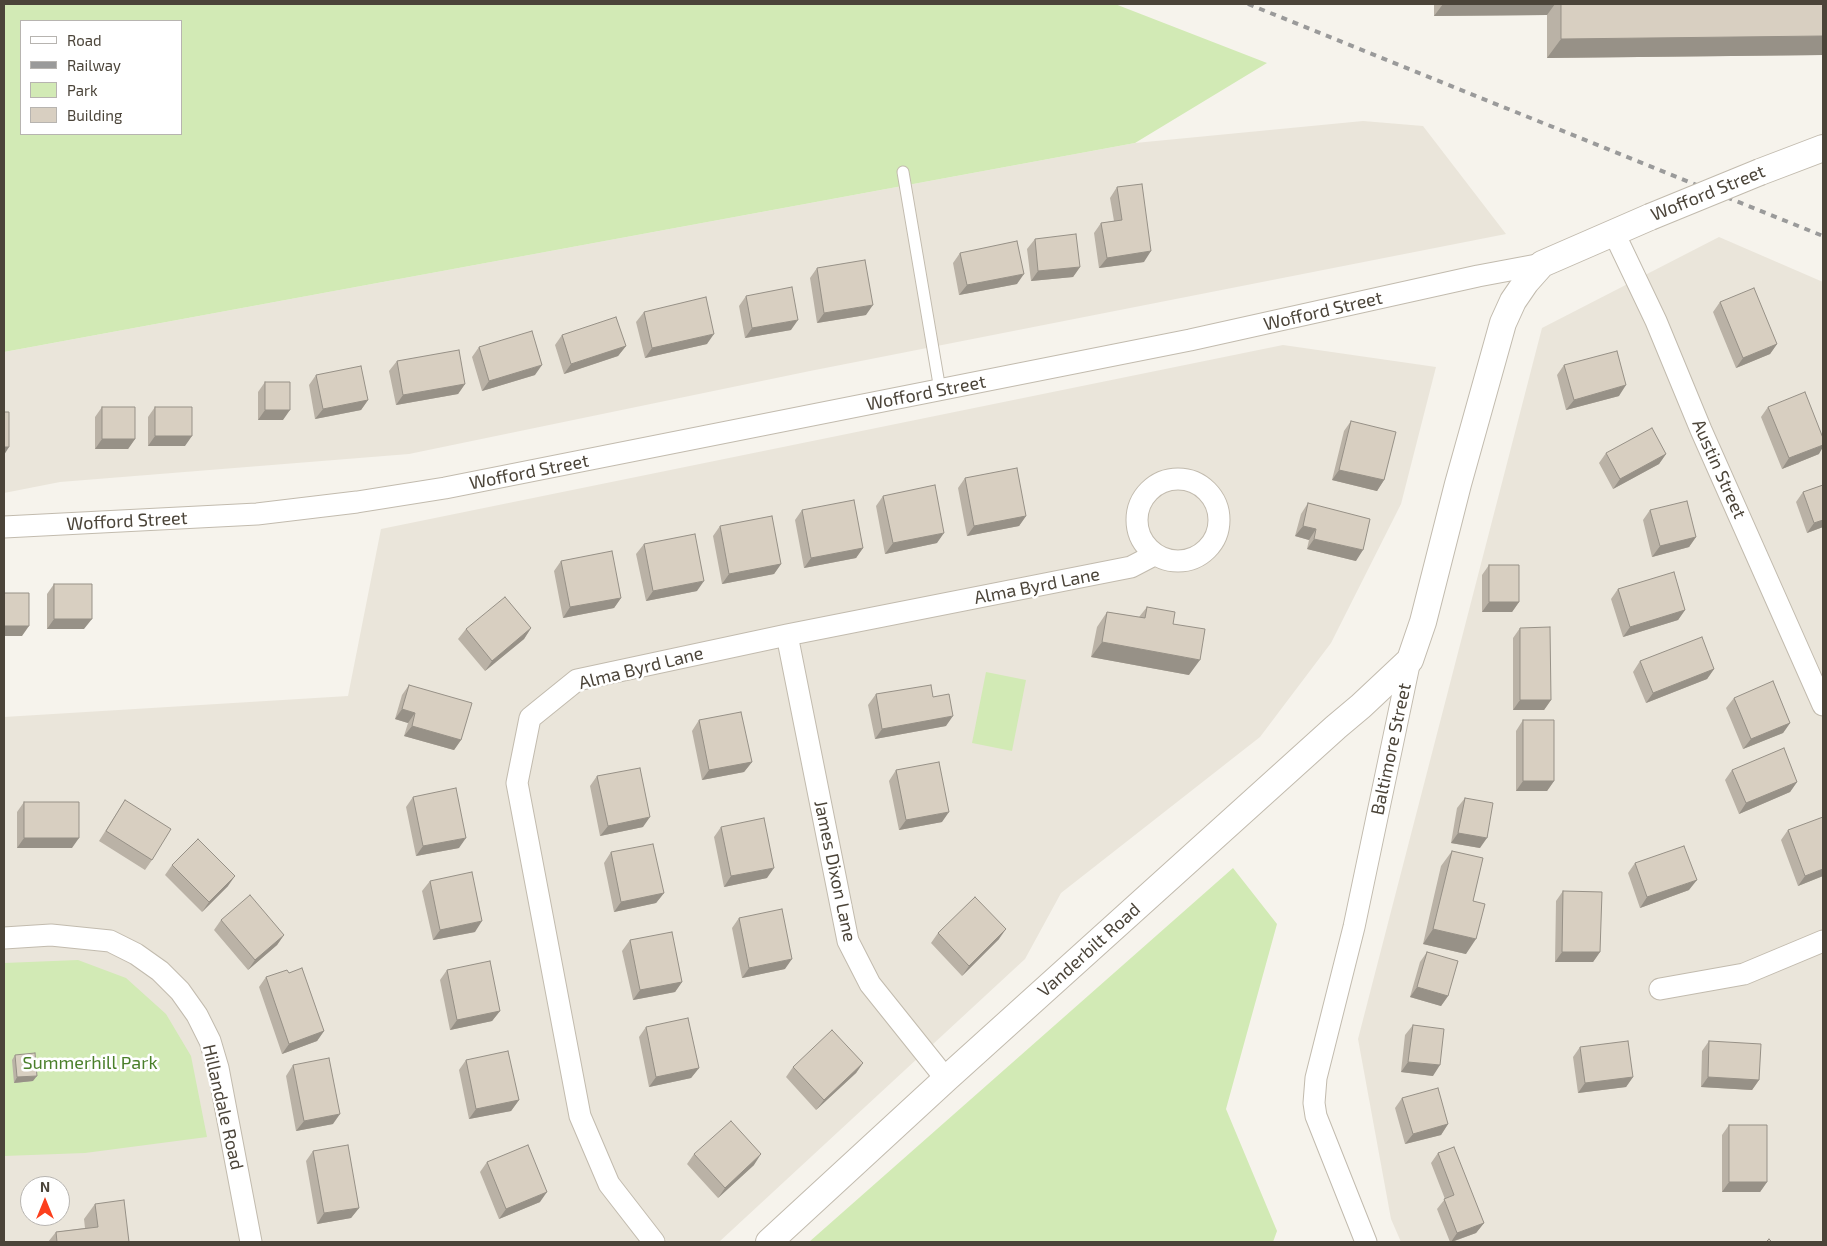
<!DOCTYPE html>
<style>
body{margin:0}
#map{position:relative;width:1827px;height:1246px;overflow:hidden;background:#f6f3ec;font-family:"Exo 2",sans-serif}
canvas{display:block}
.frame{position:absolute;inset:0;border:5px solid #4b4439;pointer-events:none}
.legend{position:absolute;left:20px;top:20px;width:162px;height:115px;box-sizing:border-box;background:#fff;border:1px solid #b7b4b0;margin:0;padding:6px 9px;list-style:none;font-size:15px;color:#4b4439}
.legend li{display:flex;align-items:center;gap:10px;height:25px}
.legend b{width:25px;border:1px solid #b7b4b0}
.north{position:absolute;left:20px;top:1176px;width:50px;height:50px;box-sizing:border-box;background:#fff;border:1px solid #b7b4b0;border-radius:50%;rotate:0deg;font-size:14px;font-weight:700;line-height:20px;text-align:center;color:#4b4439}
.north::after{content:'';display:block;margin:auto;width:18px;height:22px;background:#fc3f1d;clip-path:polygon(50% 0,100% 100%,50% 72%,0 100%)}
</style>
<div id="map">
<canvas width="1827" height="1246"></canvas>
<div class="frame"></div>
<ul class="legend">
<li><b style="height:6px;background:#fff"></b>Road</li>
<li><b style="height:6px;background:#9a9a9a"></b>Railway</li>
<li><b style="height:14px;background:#d2eab5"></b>Park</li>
<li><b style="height:14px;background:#d8cfc1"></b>Building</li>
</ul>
<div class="north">N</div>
</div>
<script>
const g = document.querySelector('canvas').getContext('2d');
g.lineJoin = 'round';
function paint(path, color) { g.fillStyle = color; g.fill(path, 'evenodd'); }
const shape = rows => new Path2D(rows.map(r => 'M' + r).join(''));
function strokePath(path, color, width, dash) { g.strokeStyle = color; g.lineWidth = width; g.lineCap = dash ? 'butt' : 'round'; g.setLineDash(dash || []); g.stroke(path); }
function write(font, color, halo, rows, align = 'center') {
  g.font = font + ' "Exo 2",sans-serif'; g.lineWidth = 5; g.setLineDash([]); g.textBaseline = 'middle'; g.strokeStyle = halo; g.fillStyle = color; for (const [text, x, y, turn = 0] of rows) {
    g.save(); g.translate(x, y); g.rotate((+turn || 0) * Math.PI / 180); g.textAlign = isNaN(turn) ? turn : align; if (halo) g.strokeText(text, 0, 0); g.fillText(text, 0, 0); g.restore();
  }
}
paint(shape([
 [1363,121,1423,126,1506,234,810,371,409,454,60,482,4,493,4,352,1135,143],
 [1719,237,1823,282,1823,1242,1401,1242,1391,1219,1358,1039,1542,328],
 [1283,345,1436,367,1401,504,1331,643,1260,737,1061,893,1025,959,719,1242,4,1242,4,717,348,696,381,529],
 [30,1186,60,1186,60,1216,30,1216]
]), '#eae5da');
paint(shape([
 [4,4,1115,4,1267,63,1135,143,4,352],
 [21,21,181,21,181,134,21,134],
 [986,672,1026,680,1012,751,972,743],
 [1233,868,1277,924,1226,1109,1277,1231,1273,1242,809,1242],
 [78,960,126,978,166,1014,191,1056,207,1137,85,1153,4,1156,4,963]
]), '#d2eab5');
const service = shape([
 [903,172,940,390]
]);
const minor = shape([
 [1614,233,1656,321,1701,430,1823,705],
 '1137 520a41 41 0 1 1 82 0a41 41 0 1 1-82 0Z',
 [4,527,257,514,357,502,445,488,1190,340,1478,276,1542,264],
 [787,635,848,941,870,984,946,1079],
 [4,938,51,935,110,941,136,954,160,971,180,991,197,1015,210,1041,218,1068,251,1242],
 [1660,989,1744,974,1823,941],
 [654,1242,609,1184,580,1116,517,783,530,718,577,680,787,635,1131,567,1154,555],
 [1366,1242,1316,1116,1314,1103,1316,1078,1354,927,1410,660]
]);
const tertiary = shape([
 [1760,172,1823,148],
 [769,1242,946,1079,1336,727,1361,706,1410,660,1423,622,1458,484,1503,323,1513,301,1526,282,1542,264,1650,217]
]);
strokePath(service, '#c2bbae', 13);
strokePath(minor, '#c2bbae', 23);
strokePath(tertiary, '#c2bbae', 28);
strokePath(service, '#fff', 11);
strokePath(minor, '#fff', 21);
strokePath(tertiary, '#fff', 26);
strokePath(shape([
 [1248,4,1823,236]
]), '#9a9a9a', 4, [6, 6]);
const tertiaryBridge = shape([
 [1650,217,1760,172]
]);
strokePath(tertiaryBridge, '#c2bbae', 28, []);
strokePath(tertiaryBridge, '#fff', 26);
paint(shape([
 [1434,4,1823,4,1823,55,1547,58,1547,15,1434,16],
 [1117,187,1144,262,1099,268,1094,233,1101,223,1114,221,1110,198],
 [1035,239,1080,267,1073,277,1031,281,1027,249],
 [960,253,1017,284,959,295,953,263],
 [817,268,866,315,817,323,810,278],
 [746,296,791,330,745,338,739,306],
 [1720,302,1777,344,1770,354,1736,368,1713,312],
 [644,312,707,344,645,358,636,322],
 [562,335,626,346,618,356,564,374,555,345],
 [479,347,535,375,482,391,472,357],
 [397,361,465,384,458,394,396,405,389,371],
 [1564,365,1619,396,1566,410,1557,375],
 [316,375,368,400,361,410,315,419,309,385],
 [265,382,283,420,258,420,258,392],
 [102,407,135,439,128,449,95,449,95,417],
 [155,407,185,446,148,446,148,417],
 [1768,407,1819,454,1782,469,1761,417],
 [1351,421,1384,480,1377,491,1332,480,1344,431],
 [1606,453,1666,454,1659,464,1613,489,1599,463],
 [965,478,1026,516,1019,526,967,536,958,488],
 [1823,485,1823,527,1807,533,1796,502,1803,492],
 [883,496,937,543,885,554,876,506],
 [1308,503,1356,561,1307,549,1309,540,1295,536,1301,514],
 [802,510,863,548,856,558,804,568,795,520],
 [1650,510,1696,537,1689,547,1652,557,1643,520],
 [720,526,781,564,774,574,722,584,713,536],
 [644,544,697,591,646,601,636,554],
 [561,561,621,598,614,608,563,618,554,571],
 [1489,565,1519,602,1512,612,1482,612,1482,575],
 [54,584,84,629,47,629,47,594],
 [1618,589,1685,610,1678,620,1623,637,1611,599],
 [1147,607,1173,624,1189,675,1091,657,1097,627,1107,612,1139,617],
 [531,628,524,639,485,671,458,639,466,629],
 [1520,628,1551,700,1544,710,1513,710,1513,638],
 [1640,661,1714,669,1707,679,1646,703,1633,672],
 [409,685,461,740,454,750,404,736,408,723,395,719,402,695],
 [876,694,933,697,946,726,875,739,868,705],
 [1734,698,1790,723,1783,733,1743,749,1726,708],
 [699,720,752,762,744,772,702,780,692,731],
 [1523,720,1554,781,1547,791,1516,791,1516,731],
 [896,770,942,822,899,830,889,781],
 [1732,770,1797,782,1790,792,1739,814,1725,780],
 [597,776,643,827,600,836,590,786],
 [413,797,459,848,416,856,406,807],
 [1465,798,1480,848,1451,843,1457,808],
 [125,800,152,860,145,870,99,841],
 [24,802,72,848,17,848,17,812],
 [721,827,767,878,724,887,714,837],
 [1788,830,1823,876,1798,886,1781,840],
 [1452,851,1473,901,1466,954,1423,944,1441,866],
 [611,852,664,893,656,903,614,912,604,863],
 [1635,863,1689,890,1640,908,1628,873],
 [172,865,228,886,202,912,165,875],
 [430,881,475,932,433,940,422,891],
 [1563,891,1600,952,1593,962,1555,962,1556,901],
 [739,918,785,969,742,978,732,928],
 [221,920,284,935,277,945,248,970,214,930],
 [938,933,999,939,962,976,931,943],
 [630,940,682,982,675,992,633,1000,622,951],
 [1427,952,1448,996,1441,1006,1410,997,1420,962],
 [447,970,500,1011,492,1021,450,1030,440,980],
 [289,973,324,1031,317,1041,282,1054,259,987,266,977],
 [1413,1025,1433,1076,1401,1072,1405,1035],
 [646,1027,699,1068,691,1078,649,1087,639,1037],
 [1709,1041,1759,1080,1752,1090,1701,1087,1702,1051],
 [1580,1047,1633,1077,1626,1087,1578,1093,1573,1057],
 [15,1055,33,1081,14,1083,12,1060],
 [466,1060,519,1100,511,1111,469,1119,459,1070],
 [863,1063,856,1073,816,1110,786,1077,793,1067],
 [293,1065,333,1124,296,1131,286,1076],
 [1402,1098,1448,1124,1441,1135,1405,1144,1395,1108],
 [1729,1125,1767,1182,1760,1192,1722,1192,1722,1135],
 [313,1151,359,1208,351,1218,317,1224,306,1161],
 [1438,1153,1484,1223,1476,1233,1452,1242,1450,1242,1437,1209,1445,1199,1431,1163],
 [694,1154,754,1165,718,1198,687,1164],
 [487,1162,540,1202,499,1219,480,1172],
 [95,1204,129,1242,48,1242,56,1232,85,1228,84,1219]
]), '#bab2a6');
paint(shape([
 [1443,4,1555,4,1547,15,1434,16],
 [1823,36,1823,55,1547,58,1561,39],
 [1151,251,1144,262,1099,268,1107,258],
 [1080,267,1073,277,1031,281,1038,271],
 [1024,274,1017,284,959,295,967,285],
 [873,305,866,315,817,323,824,313],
 [798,320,791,330,745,338,752,328],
 [714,334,707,344,645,358,652,348],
 [1777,344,1770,354,1736,368,1743,358],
 [626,346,618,356,564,374,571,364],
 [542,365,535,375,482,391,489,381],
 [465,384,458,394,396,405,403,395],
 [1626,385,1619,396,1566,410,1574,400],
 [368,400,361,410,315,419,323,409],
 [265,410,290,410,283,420,258,420],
 [155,436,192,436,185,446,148,446],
 [102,439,135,439,128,449,95,449],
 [1823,445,1823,447,1819,454,1782,469,1789,458],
 [4,447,9,447,4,455],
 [1666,454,1659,464,1613,489,1620,479],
 [1339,470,1384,480,1377,491,1332,480],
 [1026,516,1019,526,967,536,974,526],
 [1823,520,1823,527,1807,533,1814,523],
 [1303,526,1316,529,1309,540,1295,536],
 [944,533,937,543,885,554,893,543],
 [1696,537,1689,547,1652,557,1660,546],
 [1314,539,1363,550,1356,561,1307,549],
 [863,548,856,558,804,568,811,558],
 [781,564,774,574,722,584,729,574],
 [704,581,697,591,646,601,653,591],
 [621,598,614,608,563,618,570,607],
 [1489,602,1519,602,1512,612,1482,612],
 [1685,610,1678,620,1623,637,1630,627],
 [54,619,92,619,84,629,47,629],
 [4,626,29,626,22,636,4,636],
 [531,628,524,639,485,671,492,661],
 [1102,642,1200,660,1189,675,1091,657],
 [1714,669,1707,679,1646,703,1653,693],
 [1520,700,1551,700,1544,710,1513,710],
 [402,709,415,713,408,723,395,719],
 [953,716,946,726,875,739,882,729],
 [1790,723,1783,733,1743,749,1751,739],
 [412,726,461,740,454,750,404,736],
 [752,762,744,772,702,780,709,770],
 [1523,781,1554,781,1547,791,1516,791],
 [1797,782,1790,792,1739,814,1746,803],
 [949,812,942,822,899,830,906,820],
 [650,817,643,827,600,836,608,826],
 [1458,833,1487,838,1480,848,1451,843],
 [24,838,79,838,72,848,17,848],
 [466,838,459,848,416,856,423,846],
 [774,868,767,878,724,887,731,876],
 [1823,869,1823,876,1798,886,1805,876],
 [235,876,228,886,202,912,209,902],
 [1697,880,1689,890,1640,908,1647,897],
 [664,893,656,903,614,912,621,902],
 [482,921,475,932,433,940,440,930],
 [1006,929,999,939,962,976,969,966],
 [1433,929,1476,939,1466,954,1423,944],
 [284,935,277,945,248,970,255,960],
 [1562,952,1600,952,1593,962,1555,962],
 [792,959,785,969,742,978,749,968],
 [682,982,675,992,633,1000,640,990],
 [1417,987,1448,996,1441,1006,1410,997],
 [500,1011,492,1021,450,1030,457,1020],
 [324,1031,317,1041,282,1054,289,1044],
 [1408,1062,1440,1065,1433,1076,1401,1072],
 [863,1063,856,1073,816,1110,824,1100],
 [699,1068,691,1078,649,1087,656,1077],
 [37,1076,33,1081,14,1083,17,1077],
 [1633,1077,1626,1087,1578,1093,1585,1083],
 [1708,1077,1759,1080,1752,1090,1701,1087],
 [519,1100,511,1111,469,1119,476,1109],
 [340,1114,333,1124,296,1131,304,1121],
 [1448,1124,1441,1135,1405,1144,1413,1134],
 [761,1154,754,1165,718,1198,725,1188],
 [1729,1182,1767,1182,1760,1192,1722,1192],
 [547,1192,540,1202,499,1219,506,1209],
 [359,1208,351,1218,317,1224,324,1213],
 [1484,1223,1476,1233,1451,1242,1457,1233]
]), '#979187');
const building = shape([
 [1561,4,1823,4,1823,36,1561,39,1561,4],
 [1142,184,1151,251,1107,258,1101,223,1122,220,1117,187,1142,184],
 [1076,234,1080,267,1038,271,1035,239,1076,234],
 [1017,241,1024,274,967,285,960,253,1017,241],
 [865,260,873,305,824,313,817,268,865,260],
 [792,287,798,320,752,328,746,296,792,287],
 [1754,288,1777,344,1743,358,1720,302,1754,288],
 [706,297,714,334,652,348,644,312,706,297],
 [616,317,626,346,571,364,562,335,616,317],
 [532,331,542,365,489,381,479,347,532,331],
 [459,350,465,384,403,395,397,361,459,350],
 [1617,351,1626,385,1574,400,1564,365,1617,351],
 [361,366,368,400,323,409,316,375,361,366],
 [265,382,290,382,290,410,265,410,265,382],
 [1805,392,1823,438,1823,445,1789,458,1768,407,1805,392],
 [102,407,135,407,135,439,102,439,102,407],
 [155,407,192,407,192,436,155,436,155,407],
 [4,412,9,412,9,447,4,447,4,412],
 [1351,421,1396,432,1384,480,1339,470,1351,421],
 [1652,428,1666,454,1620,479,1606,453,1652,428],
 [1017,468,1026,516,974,526,965,478,1017,468],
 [935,485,944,533,893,543,883,496,935,485],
 [1823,485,1823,520,1814,523,1803,492,1823,485],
 [854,500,863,548,811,558,802,510,854,500],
 [1687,501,1696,537,1660,546,1650,510,1687,501],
 [1308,503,1370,519,1363,550,1314,539,1316,529,1303,526,1308,503],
 [772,516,781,564,729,574,720,526,772,516],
 [695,534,704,581,653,591,644,544,695,534],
 [612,551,621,598,570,607,561,561,612,551],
 [1489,565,1519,565,1519,602,1489,602,1489,565],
 [1674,572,1685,610,1630,627,1618,589,1674,572],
 [54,584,92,584,92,619,54,619,54,584],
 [4,593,29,593,29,626,4,626,4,593],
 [505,597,531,628,492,661,466,629,505,597],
 [1147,607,1175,612,1173,624,1205,629,1200,660,1102,642,1107,612,1145,618,1147,607],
 [1550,627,1551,700,1520,700,1520,628,1550,627],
 [1702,637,1714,669,1653,693,1640,661,1702,637],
 [1773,681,1790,723,1751,739,1734,698,1773,681],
 [409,685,472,703,461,740,412,726,415,713,402,709,409,685],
 [931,685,933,697,949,694,953,716,882,729,876,694,931,685],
 [741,712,752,762,709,770,699,720,741,712],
 [1523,720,1554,720,1554,781,1523,781,1523,720],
 [1784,748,1797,782,1746,803,1732,770,1784,748],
 [939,762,949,812,906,820,896,770,939,762],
 [640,768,650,817,608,826,597,776,640,768],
 [456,788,466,838,423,846,413,797,456,788],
 [1465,798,1493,803,1487,838,1458,833,1465,798],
 [125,800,171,829,152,860,106,831,125,800],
 [24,802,79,802,79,838,24,838,24,802],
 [1823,817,1823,869,1805,876,1788,830,1823,817],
 [764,818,774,868,731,876,721,827,764,818],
 [198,839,235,876,209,902,172,865,198,839],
 [653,844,664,893,621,902,611,852,653,844],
 [1684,846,1697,880,1647,897,1635,863,1684,846],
 [1452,851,1483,858,1473,901,1485,904,1476,939,1433,929,1452,851],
 [472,872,482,921,440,930,430,881,472,872],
 [1563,891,1602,892,1600,952,1562,952,1563,891],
 [250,895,284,935,255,960,221,920,250,895],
 [975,897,1006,929,969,966,938,933,975,897],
 [782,909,792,959,749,968,739,918,782,909],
 [672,932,682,982,640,990,630,940,672,932],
 [1427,952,1458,961,1448,996,1417,987,1427,952],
 [490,961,500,1011,457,1020,447,970,490,961],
 [302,968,324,1031,289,1044,266,977,287,970,289,973,302,968],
 [688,1018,699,1068,656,1077,646,1027,688,1018],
 [1413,1025,1444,1029,1440,1065,1408,1062,1413,1025],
 [832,1030,863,1063,824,1100,793,1067,832,1030],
 [1628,1041,1633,1077,1585,1083,1580,1047,1628,1041],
 [1709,1041,1761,1044,1759,1080,1708,1077,1709,1041],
 [508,1051,519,1100,476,1109,466,1060,508,1051],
 [35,1053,37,1076,17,1077,15,1055,35,1053],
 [329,1058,340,1114,304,1121,293,1065,329,1058],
 [1438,1088,1448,1124,1413,1134,1402,1098,1438,1088],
 [731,1121,761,1154,725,1188,694,1154,731,1121],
 [1729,1125,1767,1125,1767,1182,1729,1182,1729,1125],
 [348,1145,359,1208,324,1213,313,1151,348,1145],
 [528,1145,547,1192,506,1209,487,1162,528,1145],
 [1454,1147,1484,1223,1457,1233,1444,1199,1454,1195,1438,1153,1454,1147],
 [124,1200,129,1242,57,1242,56,1232,98,1227,95,1204,124,1200],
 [1769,1239,1772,1242,1766,1242,1769,1239]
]);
paint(building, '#d8cfc1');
strokePath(building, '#979187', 1);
write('18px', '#4b4439', '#fff', [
 ["Wofford Street",1708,193,-22],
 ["Wofford Street",1323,311,-13],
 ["Wofford Street",926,393,-11],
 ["Austin Street",1719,469,66],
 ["Wofford Street",529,472,-11],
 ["Wofford Street",127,521,-3],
 ["Alma Byrd Lane",1037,586,-11],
 ["Alma Byrd Lane",641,668,-14],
 ["Baltimore Street",1391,749,-78],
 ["James Dixon Lane",835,871,78],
 ["Vanderbilt Road",1089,950,-42],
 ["Hillandale Road",223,1107,77]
]);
write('18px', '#4a7f2a', '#fff', [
 ["Summerhill Park",90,1063]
]);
</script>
